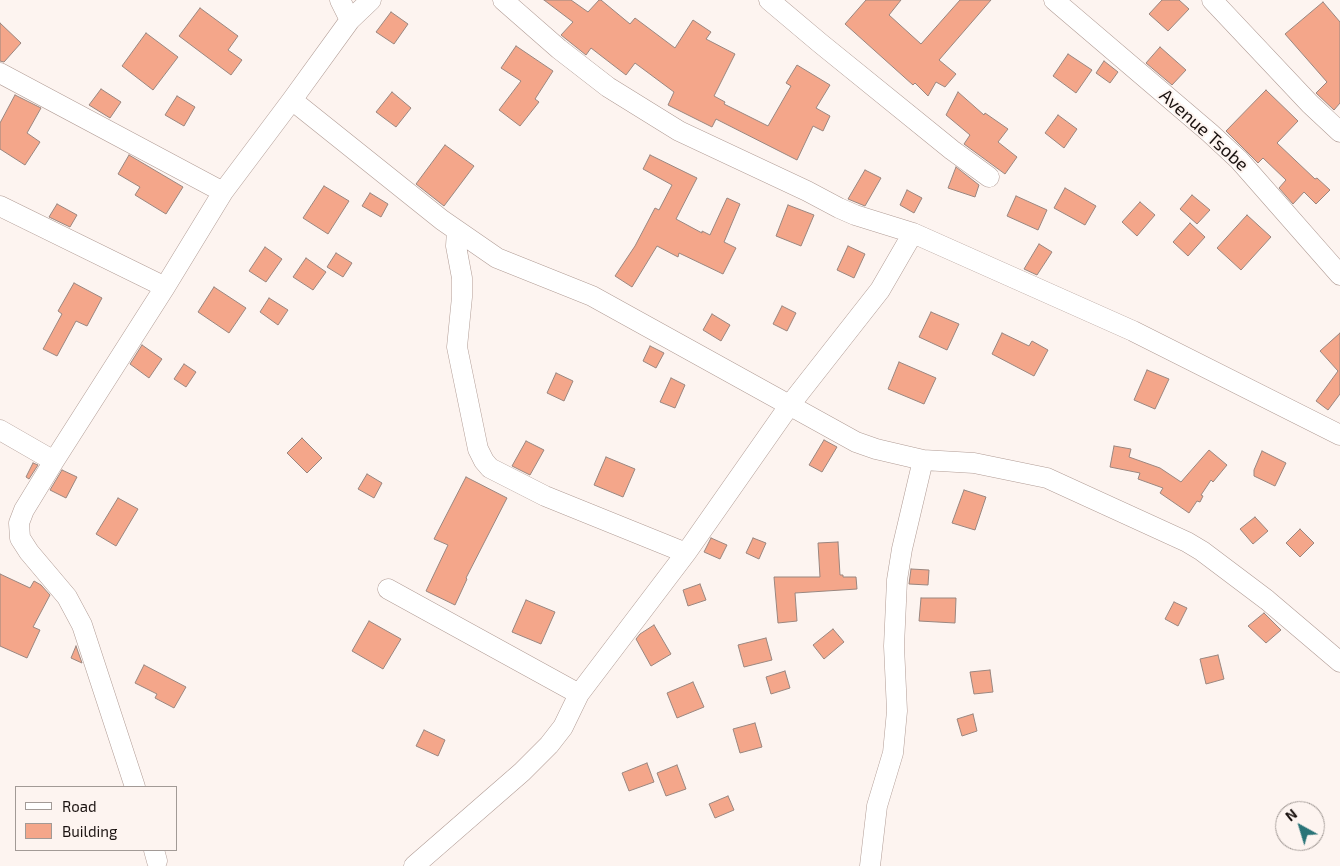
<!DOCTYPE html>
<style>
body{margin:0}
#map{position:relative;width:1340px;height:866px;overflow:hidden;background:#fdf4f0;font-family:"Exo 2",sans-serif}
canvas{display:block}
.legend{position:absolute;left:15px;top:786px;width:162px;height:65px;box-sizing:border-box;background:#fdf4f0;border:1px solid #a29a96;margin:0;padding:6px 9px;list-style:none;font-size:15px;color:#1a1210}
.legend li{display:flex;align-items:center;gap:10px;height:25px}
.legend b{width:25px;border:1px solid #a29a96}
.north{position:absolute;left:1275px;top:801px;width:50px;height:50px;box-sizing:border-box;background:#fdf4f0;border:1px solid #a29a96;border-radius:50%;rotate:321deg;font-size:14px;font-weight:700;line-height:20px;text-align:center;color:#1a1210}
.north::after{content:'';display:block;margin:auto;width:18px;height:22px;background:#2a7478;clip-path:polygon(50% 0,100% 100%,50% 72%,0 100%)}
</style>
<div id="map">
<canvas width="1340" height="866"></canvas>
<ul class="legend">
<li><b style="height:6px;background:#fff"></b>Road</li>
<li><b style="height:14px;background:#f4a68a"></b>Building</li>
</ul>
<div class="north">N</div>
</div>
<script>
const g = document.querySelector('canvas').getContext('2d');
g.lineJoin = 'round';
function paint(path, color) { g.fillStyle = color; g.fill(path, 'evenodd'); }
const shape = rows => new Path2D(rows.map(r => 'M' + r).join(''));
function strokePath(path, color, width, dash) { g.strokeStyle = color; g.lineWidth = width; g.lineCap = dash ? 'butt' : 'round'; g.setLineDash(dash || []); g.stroke(path); }
function write(font, color, halo, rows, align = 'center') {
  g.font = font + ' "Exo 2",sans-serif'; g.lineWidth = 4; g.setLineDash([]); g.textBaseline = 'middle'; g.strokeStyle = halo; g.fillStyle = color; for (const [text, x, y, turn = 0] of rows) {
    g.save(); g.translate(x, y); g.rotate((+turn || 0) * Math.PI / 180); g.textAlign = isNaN(turn) ? turn : align; if (halo) g.strokeText(text, 0, 0); g.fillText(text, 0, 0); g.restore();
  }
}
const building = shape([
 [544,0,571,0,588,12,599,0,601,0,630,24,635,18,675,48,693,20,711,32,706,39,735,54,714,96,725,102,724,104,768,126,791,86,786,83,797,65,830,85,816,108,830,116,823,131,813,126,797,160,716,119,712,127,668,105,674,92,635,63,626,75,591,48,586,55,561,35,573,22,544,0],
 [866,0,901,0,889,15,921,44,960,0,991,0,939,60,956,74,945,87,936,82,928,96,915,83,913,85,845,24,866,0],
 [1162,0,1179,0,1189,9,1168,31,1149,14,1162,0],
 [1323,2,1340,22,1340,103,1334,110,1316,93,1327,82,1285,34,1323,2],
 [200,8,238,36,228,50,242,60,231,75,179,36,200,8],
 [391,12,408,24,394,44,376,32,391,12],
 [0,23,21,43,4,62,0,61,0,23],
 [146,33,178,57,153,90,122,66,146,33],
 [516,46,553,71,535,99,539,102,520,126,499,110,521,81,501,68,516,46],
 [1160,47,1186,70,1172,85,1146,63,1160,47],
 [1068,54,1092,70,1076,93,1053,76,1068,54],
 [1104,61,1118,72,1110,83,1096,73,1104,61],
 [101,89,121,102,110,118,89,105,101,89],
 [1266,90,1298,121,1277,143,1315,179,1317,178,1330,190,1316,204,1304,192,1293,204,1279,188,1286,180,1263,158,1258,163,1226,131,1266,90],
 [392,92,411,108,396,127,376,112,392,92],
 [958,92,984,115,985,113,1008,129,998,142,1017,157,1005,174,964,144,970,135,946,115,958,92],
 [15,95,41,108,27,133,40,142,25,165,0,149,0,123,15,95],
 [177,96,195,107,184,126,165,115,177,96],
 [1058,115,1077,129,1064,148,1045,133,1058,115],
 [445,145,474,166,444,206,416,184,445,145],
 [129,155,183,187,166,214,135,195,140,187,118,174,129,155],
 [650,155,697,178,676,219,702,233,702,231,710,235,727,198,740,204,724,242,736,248,723,274,679,253,678,257,657,246,632,287,615,276,635,246,655,208,659,210,672,185,643,169,650,155],
 [956,167,979,185,975,197,948,188,956,167],
 [865,170,881,178,865,206,848,199,865,170],
 [324,186,349,201,328,234,303,218,324,186],
 [1065,188,1096,206,1085,225,1054,208,1065,188],
 [907,190,922,198,914,213,900,205,907,190],
 [370,193,388,204,381,217,362,206,370,193],
 [1192,195,1210,210,1197,224,1180,209,1192,195],
 [1016,196,1047,210,1038,230,1007,216,1016,196],
 [1140,202,1155,215,1137,236,1122,222,1140,202],
 [57,204,77,215,70,227,49,217,57,204],
 [788,205,814,215,801,246,776,236,788,205],
 [1247,215,1271,237,1241,270,1217,248,1247,215],
 [1190,223,1205,237,1188,256,1173,242,1190,223],
 [1039,244,1052,252,1037,275,1024,269,1039,244],
 [848,246,865,254,854,278,837,270,848,246],
 [265,247,282,259,266,282,249,271,265,247],
 [336,253,352,263,343,277,327,267,336,253],
 [306,258,326,272,313,290,293,277,306,258],
 [74,283,102,298,87,326,76,321,57,356,43,349,62,314,58,311,74,283],
 [214,287,246,308,229,333,198,312,214,287],
 [269,298,288,310,278,325,260,312,269,298],
 [782,306,796,313,787,331,773,324,782,306],
 [931,312,959,324,947,350,919,337,931,312],
 [712,314,730,325,721,341,703,330,712,314],
 [1002,333,1029,346,1032,341,1048,350,1034,376,992,354,1002,333],
 [1340,333,1340,394,1328,410,1316,401,1338,371,1320,351,1340,333],
 [142,345,162,359,149,378,130,364,142,345],
 [650,346,664,353,656,368,643,361,650,346],
 [899,362,936,378,924,404,888,389,899,362],
 [184,364,196,372,186,387,174,379,184,364],
 [1147,370,1169,379,1155,409,1134,400,1147,370],
 [556,373,573,381,564,401,547,393,556,373],
 [671,378,685,385,675,408,660,402,671,378],
 [302,438,322,458,307,473,287,453,302,438],
 [824,440,837,447,822,472,809,465,824,440],
 [526,441,544,450,530,475,512,466,526,441],
 [1114,446,1131,449,1129,457,1160,468,1181,482,1209,450,1227,465,1213,482,1211,480,1201,495,1203,496,1200,502,1197,501,1189,513,1160,493,1163,488,1138,479,1140,473,1110,467,1114,446],
 [1262,451,1286,463,1275,486,1254,476,1254,470,1262,451],
 [606,457,635,469,623,497,594,485,606,457],
 [33,463,38,465,29,479,26,477,33,463],
 [62,470,77,477,66,498,50,490,62,470],
 [367,474,382,483,374,498,358,489,367,474],
 [466,477,507,498,466,578,467,579,455,605,426,591,448,545,434,539,466,477],
 [964,490,986,497,975,530,952,523,964,490],
 [118,498,138,509,116,546,96,534,118,498],
 [1255,517,1268,531,1253,544,1240,529,1255,517],
 [1300,529,1314,543,1300,557,1286,543,1300,529],
 [711,538,727,545,720,559,704,552,711,538],
 [753,538,766,543,759,559,746,553,753,538],
 [838,542,840,575,843,575,843,577,856,577,857,589,795,593,797,621,778,623,774,577,820,577,818,543,838,542],
 [911,569,929,570,928,585,909,584,911,569],
 [0,574,30,588,34,581,41,585,50,595,33,627,40,630,27,658,0,646,0,574],
 [700,584,706,600,688,606,683,590,700,584],
 [921,598,956,598,955,623,919,621,921,598],
 [526,600,555,612,541,644,512,632,526,600],
 [1174,602,1187,608,1178,626,1165,619,1174,602],
 [1264,613,1281,630,1266,643,1248,626,1264,613],
 [369,621,401,639,383,669,352,651,369,621],
 [654,625,671,654,651,666,636,639,640,634,654,625],
 [833,629,844,642,824,659,813,645,833,629],
 [766,638,772,660,744,667,738,645,766,638],
 [76,646,82,663,71,658,76,646],
 [1218,655,1224,679,1206,684,1200,659,1218,655],
 [144,665,186,687,174,708,155,698,157,694,135,683,144,665],
 [990,670,993,692,974,694,970,672,990,670],
 [785,671,790,688,771,694,766,677,785,671],
 [693,682,704,707,677,718,667,693,693,682],
 [973,714,977,731,962,736,957,719,973,714],
 [755,723,762,747,740,753,733,729,755,723],
 [424,730,445,740,438,756,416,746,424,730],
 [647,763,654,782,629,791,622,773,647,763],
 [677,765,686,789,666,796,657,773,677,765],
 [728,796,734,810,715,818,709,804,728,796]
]);
paint(building, '#f4a68a');
strokePath(building, '#9a867f', 1);
const minor = shape([
 [340,0,350,20],
 [503,0,559,49,608,87,679,131,807,191,839,208,855,215,913,233,1133,331,1340,435],
 [769,0,820,43,952,150,989,177],
 [1054,0,1210,133,1239,160,1340,275],
 [1212,0,1310,104,1340,132],
 [0,73,223,192],
 [292,100,442,220,497,258,592,296,856,442,876,449,923,460,974,463,1047,478,1187,542,1202,551,1267,600,1340,662],
 [0,206,165,287],
 [457,231,456,246,462,278,462,297,457,347,478,449,484,461,490,468,545,496,686,553],
 [0,430,54,461],
 [388,589,579,694],
 [135,787,82,625,67,597,29,552,20,538,19,523,24,510,54,461,165,287,223,192,292,100,350,20,371,0],
 [154,850,157,861],
 [414,866,522,772,549,745,563,727,579,694,686,553,789,406,880,290,913,233],
 [870,866,877,806,893,753,897,711,894,646,897,580,902,549,923,460]
]);
strokePath(minor, '#b19c95', 21);
strokePath(minor, '#fff', 20);
write('18px', '#1a1210', '#fdf4f0', [
 ["Avenue Tsobe",1204,130,42]
]);
</script>
